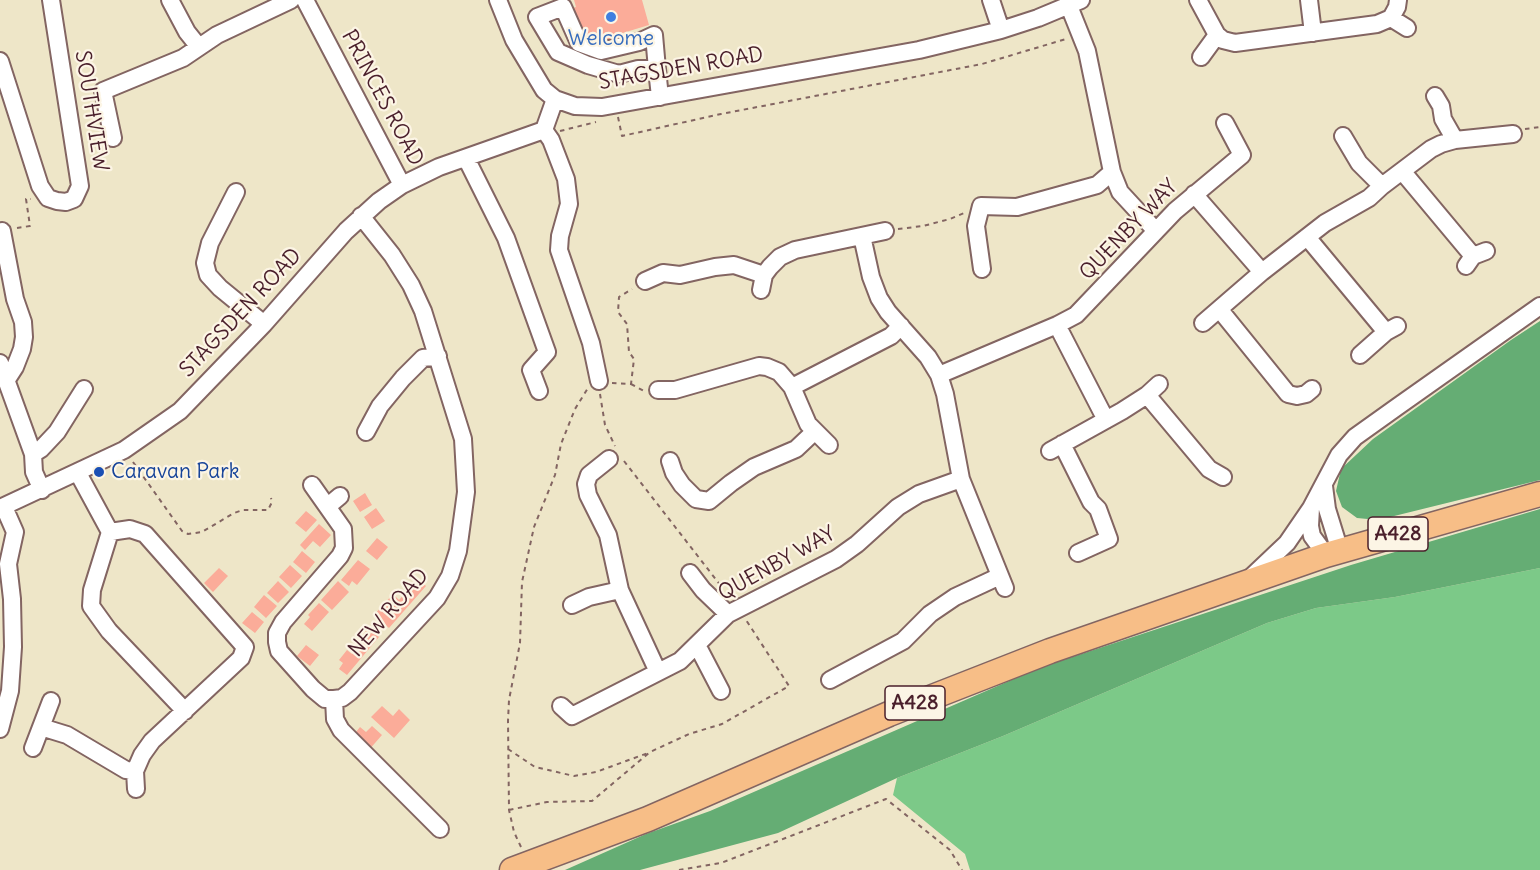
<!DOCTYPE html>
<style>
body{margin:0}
canvas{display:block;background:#eee6c8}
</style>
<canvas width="1540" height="870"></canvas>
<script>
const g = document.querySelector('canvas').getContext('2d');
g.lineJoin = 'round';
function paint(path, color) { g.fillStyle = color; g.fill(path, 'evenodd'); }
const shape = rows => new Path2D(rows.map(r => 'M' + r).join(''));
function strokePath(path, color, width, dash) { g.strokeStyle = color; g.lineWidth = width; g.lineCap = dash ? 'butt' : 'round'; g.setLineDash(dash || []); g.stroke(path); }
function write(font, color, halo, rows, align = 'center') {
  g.font = font + ' Delius,sans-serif'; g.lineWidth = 4.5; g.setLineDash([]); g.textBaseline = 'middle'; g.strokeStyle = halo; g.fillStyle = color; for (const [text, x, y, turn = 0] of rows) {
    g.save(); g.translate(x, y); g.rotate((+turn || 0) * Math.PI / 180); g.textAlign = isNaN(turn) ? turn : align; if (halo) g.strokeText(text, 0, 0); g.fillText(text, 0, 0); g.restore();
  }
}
paint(shape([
 [1540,568,1540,870,970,870,965,854,893,795,897,778,1003,736,1267,623,1316,608,1395,597]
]), '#7cc988');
paint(shape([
 [1540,321,1540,480,1378,520,1357,518,1342,507,1336,491,1341,469,1373,439,1511,340],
 [1540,509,1540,568,1395,597,1316,608,1267,623,1003,736,897,778,778,833,640,870,565,870,646,834,710,811,1039,668,1351,565]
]), '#65ad74');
paint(shape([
 [574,0,642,0,649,25,616,35,617,40,595,46,582,39,573,8,576,7],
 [365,493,372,505,360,512,353,501],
 [376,508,385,521,372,529,364,517],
 [306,511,317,520,306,532,295,523],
 [319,524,331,535,320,547,313,541,305,550,300,545],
 [377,538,388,547,377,560,366,551],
 [302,551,315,562,306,573,293,562],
 [358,560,370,569,357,585,352,581,349,586,341,580],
 [290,565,302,576,291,588,279,577],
 [219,568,228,576,213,592,204,583],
 [418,579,426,586,389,628,374,615,393,594,399,600],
 [278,581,289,592,278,603,267,593],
 [338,581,349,592,332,610,321,600],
 [264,595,277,606,266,618,254,607],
 [319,603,329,612,312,631,304,624,310,617,308,615],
 [252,612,264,622,255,633,242,623],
 [366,631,370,634,373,632,379,637,347,675,339,669,343,663,339,660,347,650,352,654,365,639,362,636],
 [306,645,319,655,310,666,297,656],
 [382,706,393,716,399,709,410,720,394,738,371,717],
 [372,726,382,735,368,751,352,737,360,727,366,732]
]), '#fbac99');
const minor = shape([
 [170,0,187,32,199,47],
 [305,0,402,185],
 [498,0,514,40,544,90,555,99,575,106,602,107,919,50,1001,30,1038,18,1081,0],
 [991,0,1001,30],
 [1198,0,1217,35,1223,40,1235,43,1377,24,1391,18,1397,7,1398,0],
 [1309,0,1313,33],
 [1069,6,1087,51,1112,172,1120,192,1156,231],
 [1391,18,1407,28],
 [1201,57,1217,35],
 [0,61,40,186,48,198,57,201,66,202,74,199,80,186,51,0],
 [657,69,638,69,619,74,588,65,558,52,537,17,563,7,579,43,601,51,639,42,654,35,657,69,660,97],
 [1435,96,1441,106,1443,119,1455,140],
 [544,130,551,140,566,179,569,204,560,236,559,250,591,343,599,381],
 [544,130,555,99],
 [1343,136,1359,163,1382,186],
 [113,138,103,91,183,58,217,35,291,0],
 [466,158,506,238,547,352,531,370,539,391],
 [1402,171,1473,256],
 [236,192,210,243,205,263,208,275,220,288,264,324],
 [1194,194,1262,272],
 [2,231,15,299,23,322,24,337,22,349,15,367,6,381],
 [862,236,871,277,879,298,888,312,928,357,939,375,945,394,961,479,1005,588],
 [1307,237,1386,332,1397,326],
 [1466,266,1473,256,1486,251],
 [982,269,976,226,981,206,1017,207,1097,185,1112,172],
 [645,281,663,273,680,275,715,267,734,265,764,275],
 [761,290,764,275,770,267,780,257,795,250,885,231],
 [1220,310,1288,394,1297,396,1306,394,1312,389],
 [1203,323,1262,272,1325,223,1369,198,1382,186,1431,149,1441,144,1455,140,1513,134],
 [1057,325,1106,420],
 [1360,355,1386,332],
 [0,363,33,454,34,472,42,490],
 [939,375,1057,325,1076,315,1175,211,1242,155,1225,123],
 [792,387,891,336,901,326],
 [658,390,675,390,759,366,767,367,779,372,792,387,808,424,829,445],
 [1147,395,1209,469,1223,477],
 [366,432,380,406,403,378,423,358,438,356],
 [1062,444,1091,502,1098,509,1109,539,1078,553],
 [1050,451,1122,411,1147,395,1159,384],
 [33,454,41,449,57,432,84,389],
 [609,459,589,475,586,484,588,495,608,535,620,590,658,672],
 [670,461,674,473,682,485,696,499,709,501,731,483,754,467,796,449,814,432],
 [78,473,110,532,130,529,145,534,245,647,241,658,152,741,142,755,135,771,136,789],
 [312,485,343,529,344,548,340,556,283,622,277,633,277,642,279,651,313,689,325,699,334,699,342,698,350,692,437,598,450,576,458,551,466,492,463,439,423,311,411,285,392,255,361,216],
 [1324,486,1327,509,1340,551],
 [328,506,340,496],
 [0,508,124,450,180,411,264,324,346,231,379,201,402,185,439,167,544,130],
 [110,532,92,590,91,606,109,631,185,711],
 [1326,555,1312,536,1310,526,1311,508,1339,455,1355,437,1397,407,1540,306],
 [690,573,703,590,728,614],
 [1249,579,1287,543,1311,508],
 [572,605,589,597,620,590],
 [697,645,721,691],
 [830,680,903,641,930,614,955,597,1000,576],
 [334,699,335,719,341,730,440,829],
 [561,706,572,716,680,661,728,614,836,559,857,544,898,507,919,494,961,479],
 [41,727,67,735,126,770,135,771],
 [0,729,10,691,13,647,12,599,8,564,15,532,4,507],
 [33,748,51,701]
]);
const highway = shape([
 [512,870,648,819,889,714,1050,651,1326,555,1540,494]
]);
strokePath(minor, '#836562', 20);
strokePath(highway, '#836562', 27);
strokePath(shape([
 [618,117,622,136,721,114,982,64,1066,39],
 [1525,129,1540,127],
 [560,131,596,122],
 [17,228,30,226,26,199,31,199],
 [898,229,923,226,950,219,964,213],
 [612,383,631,384,634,359,629,352,627,324,618,312,619,297,632,289],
 [631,384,644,391],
 [600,394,605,425,615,446],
 [624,461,721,586],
 [133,462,182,531,188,534,202,532,234,513,243,510,268,510,272,502,271,498],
 [508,749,535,767,574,776,596,772,648,753],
 [509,810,547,802,592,801,650,752,689,734,722,724,789,686,746,620],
 [521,847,514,832,509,810,508,721,509,700,520,643,522,582,534,527,555,475,561,444,575,409,588,388],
 [679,870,721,863,886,799,950,850,962,870]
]), '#836562', 2, [4.5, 4.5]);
strokePath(minor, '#fff', 16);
strokePath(highway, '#f7be87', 24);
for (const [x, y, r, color] of [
 [611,17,6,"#3f7fe0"],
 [99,472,6,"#1a4fb4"]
]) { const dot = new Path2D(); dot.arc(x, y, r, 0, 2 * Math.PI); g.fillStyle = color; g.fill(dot); strokePath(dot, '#fcf5e5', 2); }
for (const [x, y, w] of [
 [1398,534,60],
 [915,703,60]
]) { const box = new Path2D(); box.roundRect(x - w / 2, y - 17, w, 34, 4.5); g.fillStyle = '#fcf5e5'; g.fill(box); strokePath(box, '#4a1f2b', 1.5); }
write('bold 20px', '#4a1f2b', null, [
 ["A428",1398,534],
 ["A428",915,703]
]);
write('21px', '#366cbe', '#fcf5e5', [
 ["Welcome",611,39]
]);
write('21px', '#4a1f2b', '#fcf5e5', [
 ["STAGSDEN ROAD",681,69,-10],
 ["PRINCES ROAD",382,98,62],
 ["SOUTHVIEW",91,111,81],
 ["QUENBY WAY",1129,230,-46],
 ["STAGSDEN ROAD",241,313,-47],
 ["QUENBY WAY",777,564,-29],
 ["NEW ROAD",389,613,-49]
]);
write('21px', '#164399', '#fcf5e5', [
 ["Caravan Park",111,472]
], 'left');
</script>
